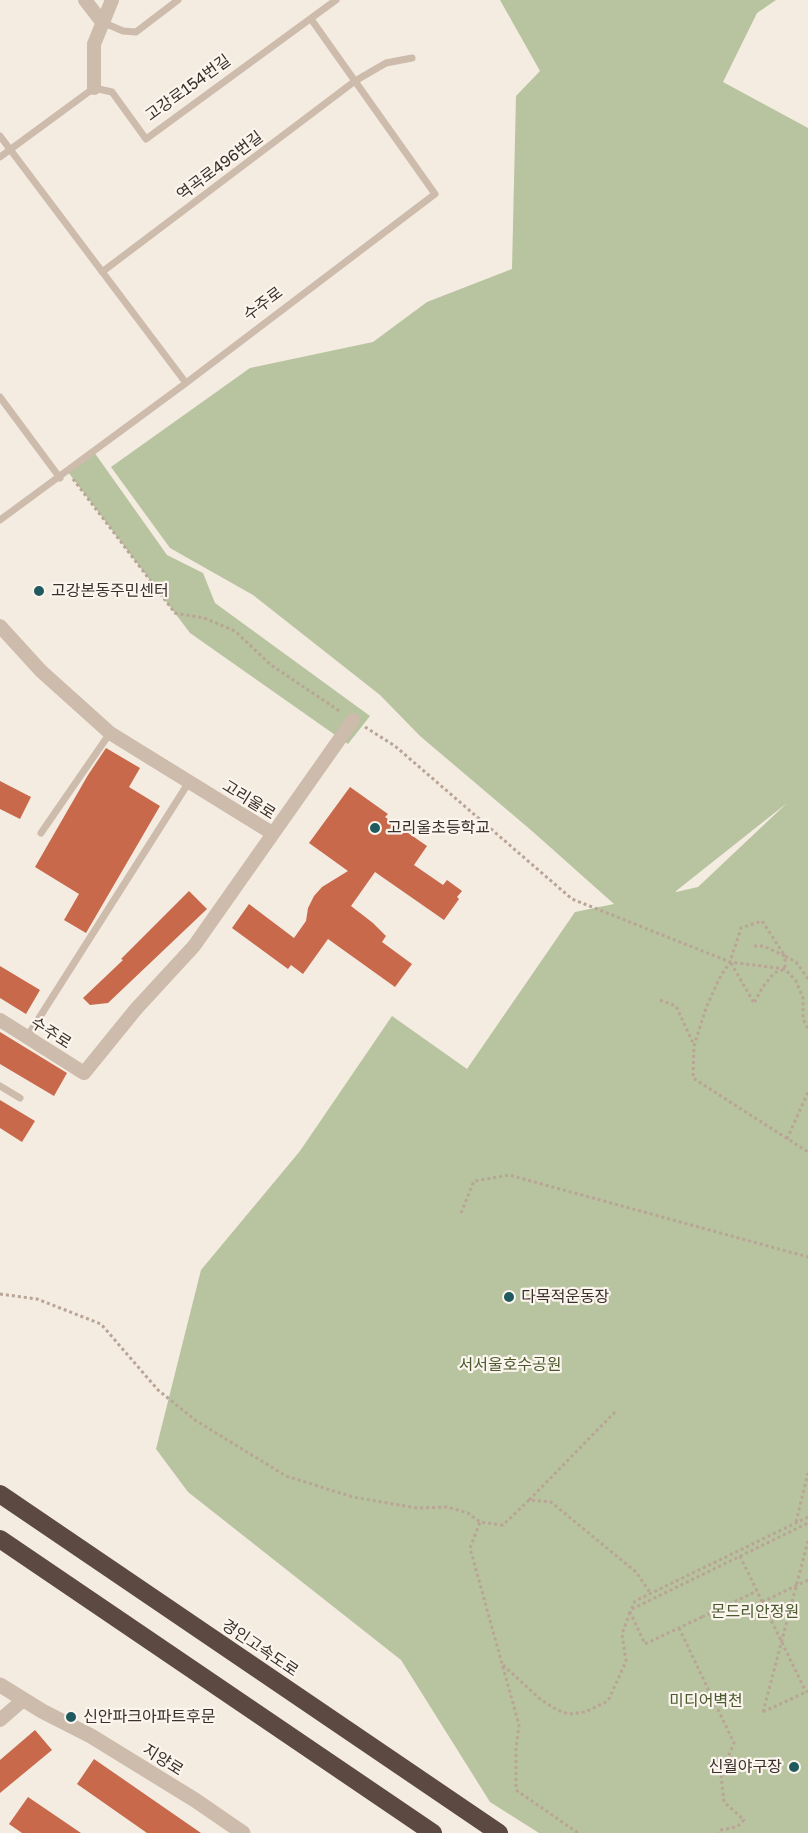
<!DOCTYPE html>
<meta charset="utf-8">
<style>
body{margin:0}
canvas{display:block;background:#f4ebe1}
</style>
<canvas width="808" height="1833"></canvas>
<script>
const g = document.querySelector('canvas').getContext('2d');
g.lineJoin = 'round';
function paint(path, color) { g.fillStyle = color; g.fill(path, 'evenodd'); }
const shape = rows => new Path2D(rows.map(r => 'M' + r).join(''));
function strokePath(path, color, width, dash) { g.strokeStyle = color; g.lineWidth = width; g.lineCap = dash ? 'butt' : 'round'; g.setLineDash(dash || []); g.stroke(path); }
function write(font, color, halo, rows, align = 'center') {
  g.font = font + ' "Golos Text","Noto Sans KR",sans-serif'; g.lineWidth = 4.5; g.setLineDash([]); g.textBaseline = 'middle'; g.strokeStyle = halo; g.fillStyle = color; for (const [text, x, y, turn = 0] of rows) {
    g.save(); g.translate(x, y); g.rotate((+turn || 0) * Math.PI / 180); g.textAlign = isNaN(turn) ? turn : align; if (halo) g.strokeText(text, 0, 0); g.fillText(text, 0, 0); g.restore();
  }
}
paint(shape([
 [500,0,776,0,757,13,723,82,808,128,808,1833,539,1833,490,1802,401,1660,188,1492,156,1449,201,1270,300,1151,392,1016,467,1069,575,912,614,904,532,831,420,736,380,695,253,595,170,548,111,467,250,368,373,342,427,302,512,269,516,96,540,71],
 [787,803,698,887,676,892,676,891],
 [94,452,167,555,203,573,215,603,370,716,348,744,190,633,68,472]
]), '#b8c4a0');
paint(shape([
 [106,748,140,768,129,787,160,806,86,933,64,920,79,894,35,867,88,775],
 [0,781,31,797,20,819,0,809],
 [350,787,388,814,385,817,427,846,414,865,443,885,447,880,462,891,457,897,459,899,444,920,375,872,351,906,373,923,386,936,382,942,412,964,395,987,328,939,303,974,291,965,288,969,232,928,249,904,294,938,306,921,308,908,314,896,322,887,348,871,309,843],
 [189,891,207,909,108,1003,90,1005,83,998,123,960,121,959],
 [0,966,40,990,26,1014,0,998],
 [0,1032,67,1073,54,1096,0,1064],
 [0,1100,35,1121,22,1142,0,1128],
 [35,1730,52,1750,0,1793,0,1760],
 [94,1759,201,1833,147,1833,77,1784],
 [28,1797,81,1833,22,1833,9,1824]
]), '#c8694b');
strokePath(shape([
 [73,479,175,613,204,618,235,631,271,665,341,712],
 [365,727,395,746,572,899,730,962,785,969,796,981,803,998,803,1019,808,1029],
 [754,946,763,946,785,956,785,969,774,973,762,988,754,1003],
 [731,963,754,1003],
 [808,979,796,962,785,956,762,921,741,928,730,962,719,979,706,1008,694,1046,693,1078,808,1152],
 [660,1000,676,1006,694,1045],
 [787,1139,808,1092],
 [461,1213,474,1181,509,1175,808,1257],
 [0,1294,37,1299,101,1324,158,1390,195,1420,286,1476,353,1497,417,1508,447,1507,468,1513,480,1522],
 [615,1412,529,1500,551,1502,636,1572,651,1594],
 [529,1500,503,1525,480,1522,470,1548,519,1725,516,1748,516,1790,578,1833],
 [796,1522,808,1473],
 [740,1556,806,1692],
 [762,1602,808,1580],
 [632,1609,808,1523],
 [702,1617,645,1644,630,1612,635,1601,808,1517],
 [679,1628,734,1743,721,1775,724,1802,744,1820,737,1827,720,1830,719,1833],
 [503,1665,540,1699,557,1710,569,1714,585,1712,608,1701,618,1679,626,1661,622,1634,630,1612],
 [763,1712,808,1691]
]), '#b9a596', 3, [3, 3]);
strokePath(shape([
 [102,22,123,31,136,32,178,0],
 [0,136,186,383],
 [0,157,94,88,112,92,146,139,336,0],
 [102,272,355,81,386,63,412,58],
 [0,397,60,478],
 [0,520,186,383,435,194,311,19],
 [41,833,110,733],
 [27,1037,189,782],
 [0,1086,20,1098]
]), '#cdbbac', 7);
strokePath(shape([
 [85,0,102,22],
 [94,88,94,44,112,0],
 [0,626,41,671,110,733,272,833],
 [0,1020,84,1073,136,1009,194,946,353,720],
 [0,1720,23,1700]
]), '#cdbbac', 14);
strokePath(shape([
 [0,1685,42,1711,91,1736,195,1800,243,1833]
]), '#cdbbac', 15);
strokePath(shape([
 [0,1494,499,1833],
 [0,1539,433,1833]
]), '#5c4a42', 18);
strokePath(shape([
 [702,1617,757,1591],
 [763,1712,808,1541]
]), '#b9a596', 3, [3, 3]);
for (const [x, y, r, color] of [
 [39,591,6,"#1f5a5e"],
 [375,828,6,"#1f5a5e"],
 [509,1297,6,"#1f5a5e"],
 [71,1717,6,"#1f5a5e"],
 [794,1767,6,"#1f5a5e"]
]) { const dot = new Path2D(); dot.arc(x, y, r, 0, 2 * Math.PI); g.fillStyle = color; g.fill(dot); strokePath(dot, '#fbf5ee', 2); }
write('16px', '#3b302b', '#fbf5ee', [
 ["고강로154번길",188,88,-36],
 ["역곡로496번길",220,166,-37],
 ["수주로",263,304,-37],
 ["고리울로",249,800,32],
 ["수주로",51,1033,32],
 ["경인고속도로",260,1648,34],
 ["지양로",163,1760,32]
]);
write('16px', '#3b302b', '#fbf5ee', [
 ["고강본동주민센터",51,591],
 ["고리울초등학교",387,828],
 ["다목적운동장",521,1297],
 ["신안파크아파트후문",83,1717],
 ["신월야구장",782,1767,"right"]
], 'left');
write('16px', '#4a5a2e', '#fbf5ee', [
 ["서서울호수공원",510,1365],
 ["몬드리안정원",755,1612],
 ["미디어벽천",706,1701]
]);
</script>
